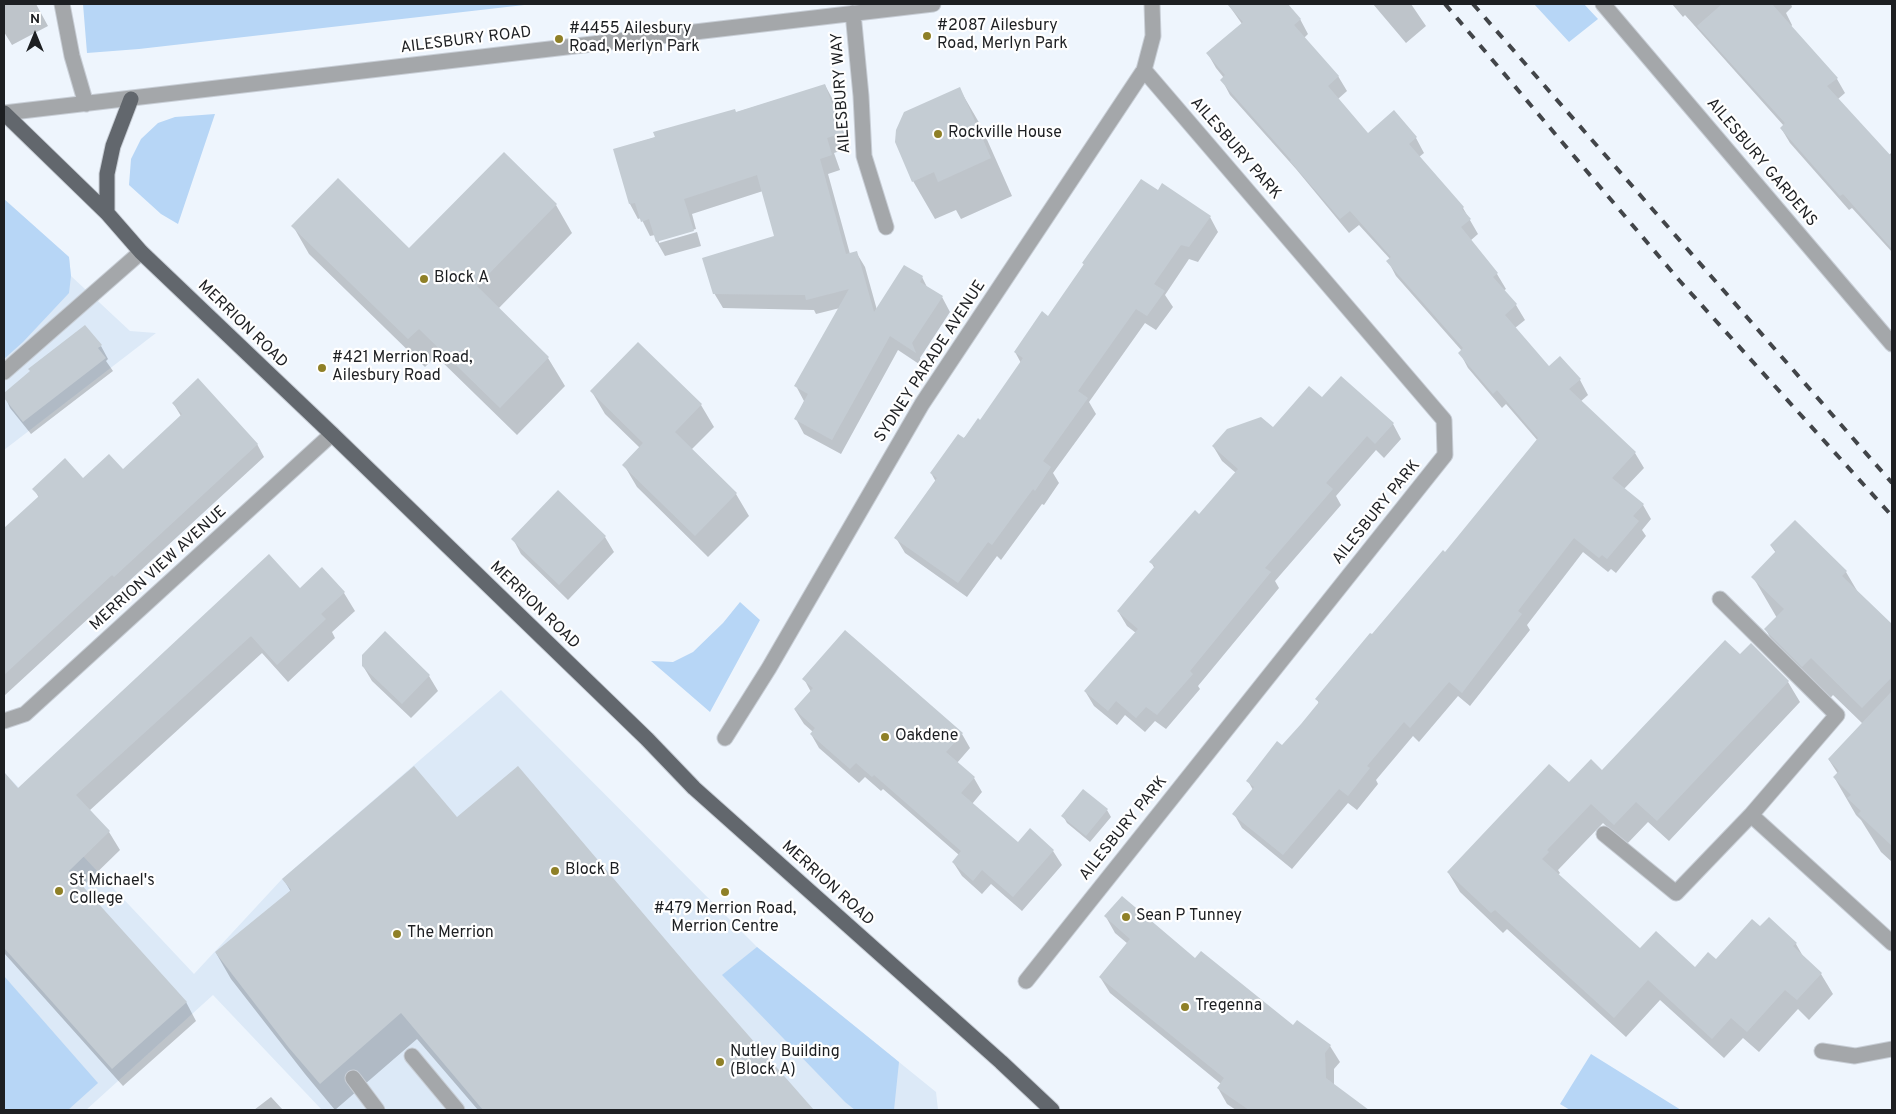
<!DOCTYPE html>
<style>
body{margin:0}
#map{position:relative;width:1896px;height:1114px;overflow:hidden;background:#eef5fd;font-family:Overpass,sans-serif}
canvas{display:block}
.frame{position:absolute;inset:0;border:5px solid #1d1f22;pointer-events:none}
.north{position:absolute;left:10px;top:10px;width:50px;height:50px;-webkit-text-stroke:4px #fff;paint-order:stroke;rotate:0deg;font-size:14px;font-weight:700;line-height:20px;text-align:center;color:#1d1f22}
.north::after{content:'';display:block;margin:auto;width:18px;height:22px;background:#1d1f22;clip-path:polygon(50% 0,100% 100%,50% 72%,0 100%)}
</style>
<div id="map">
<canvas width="1896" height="1114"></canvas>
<div class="frame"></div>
<div class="north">N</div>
</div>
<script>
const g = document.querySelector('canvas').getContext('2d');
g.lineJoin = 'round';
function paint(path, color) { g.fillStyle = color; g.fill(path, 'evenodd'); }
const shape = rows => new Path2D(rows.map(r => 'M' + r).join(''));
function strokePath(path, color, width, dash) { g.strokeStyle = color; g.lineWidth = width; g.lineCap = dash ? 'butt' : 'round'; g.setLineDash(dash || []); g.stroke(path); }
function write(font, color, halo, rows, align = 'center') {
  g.font = font + ' Overpass,sans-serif'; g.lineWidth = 4.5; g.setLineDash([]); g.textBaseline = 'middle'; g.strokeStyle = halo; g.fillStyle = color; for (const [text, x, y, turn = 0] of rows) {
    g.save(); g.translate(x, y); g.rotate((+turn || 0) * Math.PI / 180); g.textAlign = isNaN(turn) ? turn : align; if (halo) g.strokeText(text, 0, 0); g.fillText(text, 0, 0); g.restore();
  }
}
paint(shape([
 [4,199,69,257,71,276,130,331,156,333,4,450],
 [501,690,757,947,936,1092,938,1110,322,1110,213,995,86,1110,4,1110,4,772,194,974,282,879]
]), '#dce9f7');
paint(shape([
 [83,4,533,4,139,49,87,53],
 [1534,4,1584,4,1598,19,1569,42],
 [215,114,178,224,161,214,129,185,131,159,141,139,158,123,175,117],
 [4,199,69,257,71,276,69,293,23,342,4,359],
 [740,602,760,620,710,712,651,661,673,662,693,652,723,623],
 [757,947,899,1062,894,1110,855,1110,845,1102,722,975],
 [4,976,98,1083,68,1110,4,1110],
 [1591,1054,1681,1110,1570,1110,1560,1104]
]), '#b7d6f6');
paint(shape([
 [4,4,36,4,48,26,12,45,4,32],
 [1228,4,1286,4,1300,19,1308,34,1304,38,1338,76,1347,91,1338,99,1368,135,1394,112,1416,138,1424,153,1419,157,1463,208,1478,234,1470,241,1497,274,1506,289,1503,291,1516,305,1525,320,1515,328,1549,367,1580,380,1588,395,1580,402,1635,453,1644,468,1624,489,1643,505,1651,519,1642,530,1646,536,1616,573,1611,569,1608,572,1583,552,1527,625,1530,630,1470,706,1458,696,1419,742,1413,736,1376,780,1378,784,1357,810,1348,803,1292,869,1242,828,1234,814,1253,790,1248,781,1283,747,1319,704,1317,699,1445,554,1538,441,1506,404,1502,408,1468,368,1460,353,1462,351,1396,276,1388,261,1390,259,1359,225,1349,233,1296,169,1230,95,1222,80,1224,78,1216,68,1208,54,1242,24],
 [1373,4,1411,4,1426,26,1406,43],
 [1672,4,1791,4,1792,7,1786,13,1792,25,1791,27,1837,79,1845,93,1838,99,1889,155,1892,152,1892,252,1852,208,1849,210,1790,143,1781,128,1784,126,1685,15,1683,17],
 [825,85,833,100,849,148,834,153,840,170,828,174,850,254,856,252,865,267,877,310,922,277,928,289,942,297,950,312,920,358,922,366,898,350,841,454,804,434,796,419,804,401,796,386,840,308,816,314,814,310,723,308,714,293,776,237,763,191,692,214,696,229,659,240,659,243,697,232,701,246,665,256,657,242,655,235,650,236,641,218,638,219,630,204,614,150],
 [959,88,981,126,1012,196,961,219,956,210,935,219,913,181],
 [1158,192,1210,217,1218,232,1198,262,1189,259,1165,295,1173,307,1156,330,1145,323,1089,402,1096,414,1053,473,1059,483,1044,505,1042,504,1001,560,997,556,967,597,905,553,896,538,936,482,931,473,980,421,1021,363,1015,352,1049,318,1084,265,1083,263],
 [556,205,572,233,498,309,548,358,565,386,517,435,436,356,425,367,309,254,293,226,409,250],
 [101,346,108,359,106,361,113,371,31,434,10,408,4,394,31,372],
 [592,392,701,405,714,427,691,450,736,494,749,516,708,557,637,487,624,465,640,448,605,414],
 [1322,399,1393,424,1401,439,1384,458,1376,450,1336,496,1341,505,1275,581,1279,588,1198,686,1200,689,1166,729,1155,721,1145,732,1125,715,1117,725,1094,706,1085,691,1136,633,1127,626,1118,611,1155,569,1151,562,1199,515,1236,473,1222,461,1213,446,1273,429],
 [173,403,257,444,264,457,4,696,4,530,39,498,34,489,123,470,181,416],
 [558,492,605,537,614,552,568,600,521,554,513,539],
 [1771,546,1846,572,1859,594,1892,626,1892,862,1881,852,1861,820,1856,815,1834,777,1838,774,1829,760,1863,724,1833,695,1825,704,1787,668,1766,630,1777,618,1753,577,1776,553],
 [322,569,344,593,355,611,332,632,335,638,288,682,262,653,89,811,109,832,120,850,82,887,186,1002,196,1021,123,1086,4,953,4,793,13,784,18,789,300,590],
 [1751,645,1788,682,1800,702,1669,841,1648,822,1626,845,1603,823,1558,870,1560,873,1558,875,1640,950,1695,969,1716,960,1760,928,1796,944,1804,958,1821,974,1833,994,1809,1020,1798,1009,1759,1052,1743,1038,1724,1058,1660,1000,1626,1037,1507,929,1503,933,1460,892,1448,872,1569,784,1602,771,1740,656],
 [363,666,429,676,438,691,411,718,372,681],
 [804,679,962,734,970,748,957,763,974,778,982,792,972,804,1018,844,1053,851,1062,865,1022,911,991,884,982,894,962,876,953,862,959,855,883,789,881,791,865,777,859,783,819,748,811,734,813,732,804,724,795,710,811,692],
 [1107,810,1111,817,1090,842,1067,823,1063,816],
 [457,819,697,979,813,1110,478,1110,417,1039,335,1110,305,1074,231,979,216,953,291,892,284,880],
 [1106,917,1196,959,1294,1027,1297,1022,1330,1046,1340,1062,1334,1069,1334,1086,1367,1110,1236,1110,1227,1104,1218,1088,1221,1084,1110,993,1100,977,1128,944,1115,933],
 [271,1097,283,1110,254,1110]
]), '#0003');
paint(shape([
 [1227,4,1288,4,1301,19,1294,25,1339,76,1328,86,1368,133,1394,110,1417,137,1409,144,1464,207,1462,209,1471,219,1461,227,1498,273,1493,277,1517,304,1505,315,1549,366,1560,356,1581,379,1569,389,1636,452,1612,478,1644,504,1633,516,1639,521,1607,559,1602,555,1599,558,1574,538,1518,611,1522,614,1462,693,1449,682,1410,728,1404,722,1367,766,1370,768,1348,796,1339,789,1283,855,1232,814,1254,787,1246,781,1277,741,1282,745,1301,724,1319,702,1315,699,1370,633,1372,634,1443,550,1445,552,1538,438,1497,390,1493,394,1458,353,1463,348,1386,261,1391,257,1350,211,1340,219,1290,161,1291,160,1220,80,1225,75,1206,53,1243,22],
 [1722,4,1772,4,1838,78,1827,86,1892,157,1892,249,1843,194,1840,196,1780,128,1785,123,1697,26],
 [825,84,842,133,827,138,832,155,820,159,846,254,857,251,874,312,904,265,923,276,920,282,943,296,912,343,916,353,890,336,832,440,794,419,808,394,794,386,849,289,806,300,805,295,713,294,702,258,774,236,757,175,684,199,694,231,656,242,649,219,641,222,635,203,629,204,613,149,655,137,653,132,735,109,736,112],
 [960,87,991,158,938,182,934,172,912,182,895,142,896,130,904,112],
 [504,152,557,204,477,286,549,357,500,408,419,329,408,339,291,226,338,178,409,248],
 [1141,179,1158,190,1162,183,1211,216,1189,247,1181,245,1154,284,1165,291,1147,316,1136,309,1078,391,1088,398,1043,461,1051,467,1035,491,1033,489,992,545,988,542,958,583,894,538,937,478,930,473,958,434,964,438,978,418,980,420,1023,358,1014,352,1042,311,1048,316,1084,264,1082,263],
 [85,325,102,345,98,348,106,358,23,422,4,398,4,393,30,371,28,369],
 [638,342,702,404,675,432,737,493,695,536,622,465,643,443,590,391],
 [1341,376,1394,423,1375,444,1367,436,1326,483,1333,489,1265,568,1271,572,1190,671,1193,674,1157,715,1146,707,1136,718,1116,701,1108,711,1084,691,1138,629,1117,611,1155,566,1149,562,1195,510,1199,514,1238,469,1212,446,1227,429,1261,417,1273,427,1309,386,1322,397],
 [198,378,258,444,114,577,112,575,4,675,4,528,39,496,32,489,65,458,83,478,109,454,123,469,182,414,172,403],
 [558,490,606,536,559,585,511,539],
 [1795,520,1847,571,1842,576,1892,624,1892,677,1862,708,1811,658,1802,667,1764,629,1784,609,1751,577,1776,551,1770,545],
 [269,554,300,588,322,567,345,592,321,614,326,619,277,665,251,636,76,795,110,831,69,871,187,1002,112,1069,4,948,4,772,18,788],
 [845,630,963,733,946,752,975,777,961,793,1018,842,1030,828,1054,850,1013,897,982,870,973,881,952,862,961,851,874,775,872,777,856,763,850,769,810,734,815,728,794,709,813,688,802,679],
 [385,631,430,675,402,704,362,666,362,655],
 [1725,640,1740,654,1751,643,1789,681,1657,821,1636,802,1614,825,1591,804,1547,850,1549,852,1542,859,1640,948,1656,931,1695,967,1708,952,1716,959,1752,919,1760,926,1769,917,1797,943,1793,946,1822,973,1797,1000,1785,990,1747,1032,1731,1018,1712,1039,1648,980,1614,1018,1495,910,1491,913,1447,872,1549,764,1569,782,1591,759,1602,770],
 [1892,691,1892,846,1858,814,1861,811,1847,798,1851,795,1833,777,1839,771,1828,759],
 [414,766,457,817,518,766,698,978,814,1110,483,1110,401,1013,320,1084,289,1048,215,952,291,890,282,879],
 [1083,789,1108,809,1086,836,1061,816],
 [1122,896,1195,958,1201,951,1293,1025,1297,1020,1331,1045,1325,1053,1326,1078,1369,1110,1249,1110,1217,1088,1224,1078,1099,977,1130,939,1104,916]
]), '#c4ccd3');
const minor = shape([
 [62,4,72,56,86,104],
 [1603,4,1892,344],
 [853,13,861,96,864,156,886,227],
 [4,113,933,4],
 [4,372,141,252],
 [1720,599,1837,715,1751,815],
 [4,721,25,714,332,434],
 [725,738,769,668,922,404,1144,70,1153,36,1152,4],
 [1604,834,1676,893,1751,815,1892,943],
 [1026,981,1445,455,1444,420,1144,70],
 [1822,1051,1855,1056,1892,1049],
 [412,1056,457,1110],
 [353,1078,377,1110]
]);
const major = shape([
 [4,113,107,213,141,252,332,434,647,739,694,788,1001,1062,1052,1110],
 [107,213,107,174,113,146,131,99]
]);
strokePath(minor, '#c8ced6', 17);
strokePath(major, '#c8ced6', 17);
strokePath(minor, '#a4a7aa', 15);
strokePath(major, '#62676d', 15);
strokePath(shape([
 [1445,4,1679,280,1892,516],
 [1473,4,1892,483]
]), '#424549', 4, [9, 9]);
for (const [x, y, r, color] of [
 [927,36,5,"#8f8027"],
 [559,39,5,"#8f8027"],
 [938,134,5,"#8f8027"],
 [424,279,5,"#8f8027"],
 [322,368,5,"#8f8027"],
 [885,737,5,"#8f8027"],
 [555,871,5,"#8f8027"],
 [59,891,5,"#8f8027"],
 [725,892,5,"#8f8027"],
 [1126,917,5,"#8f8027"],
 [397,934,5,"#8f8027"],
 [1185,1007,5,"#8f8027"],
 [720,1062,5,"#8f8027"]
]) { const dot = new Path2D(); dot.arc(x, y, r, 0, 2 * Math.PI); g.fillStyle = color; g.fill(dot); strokePath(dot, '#fff', 2); }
write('16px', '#1d1f22', '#fff', [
 ["#2087 Ailesbury",937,27],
 ["Road, Merlyn Park",937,45],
 ["#4455 Ailesbury",569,30],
 ["Road, Merlyn Park",569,48],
 ["Rockville House",948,134],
 ["Block A",434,279],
 ["#421 Merrion Road,",332,359],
 ["Ailesbury Road",332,377],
 ["Oakdene",895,737],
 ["Block B",565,871],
 ["St Michael's",69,882],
 ["College",69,900],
 ["#479 Merrion Road,",725,910,"center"],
 ["Merrion Centre",725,928,"center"],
 ["Sean P Tunney",1136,917],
 ["The Merrion",407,934],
 ["Tregenna",1195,1007],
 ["Nutley Building",730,1053],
 ["(Block A)",730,1071]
], 'left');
write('16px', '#1d1f22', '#fff', [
 ["AILESBURY ROAD",466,41,-7],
 ["AILESBURY WAY",842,93,-94],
 ["AILESBURY PARK",1235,149,49],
 ["AILESBURY GARDENS",1761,163,50],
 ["MERRION ROAD",242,325,44],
 ["SYDNEY PARADE AVENUE",931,362,-57],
 ["AILESBURY PARK",1377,513,-51],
 ["MERRION VIEW AVENUE",159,569,-42],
 ["MERRION ROAD",534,606,44],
 ["AILESBURY PARK",1124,829,-51],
 ["MERRION ROAD",827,884,42]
]);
</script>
